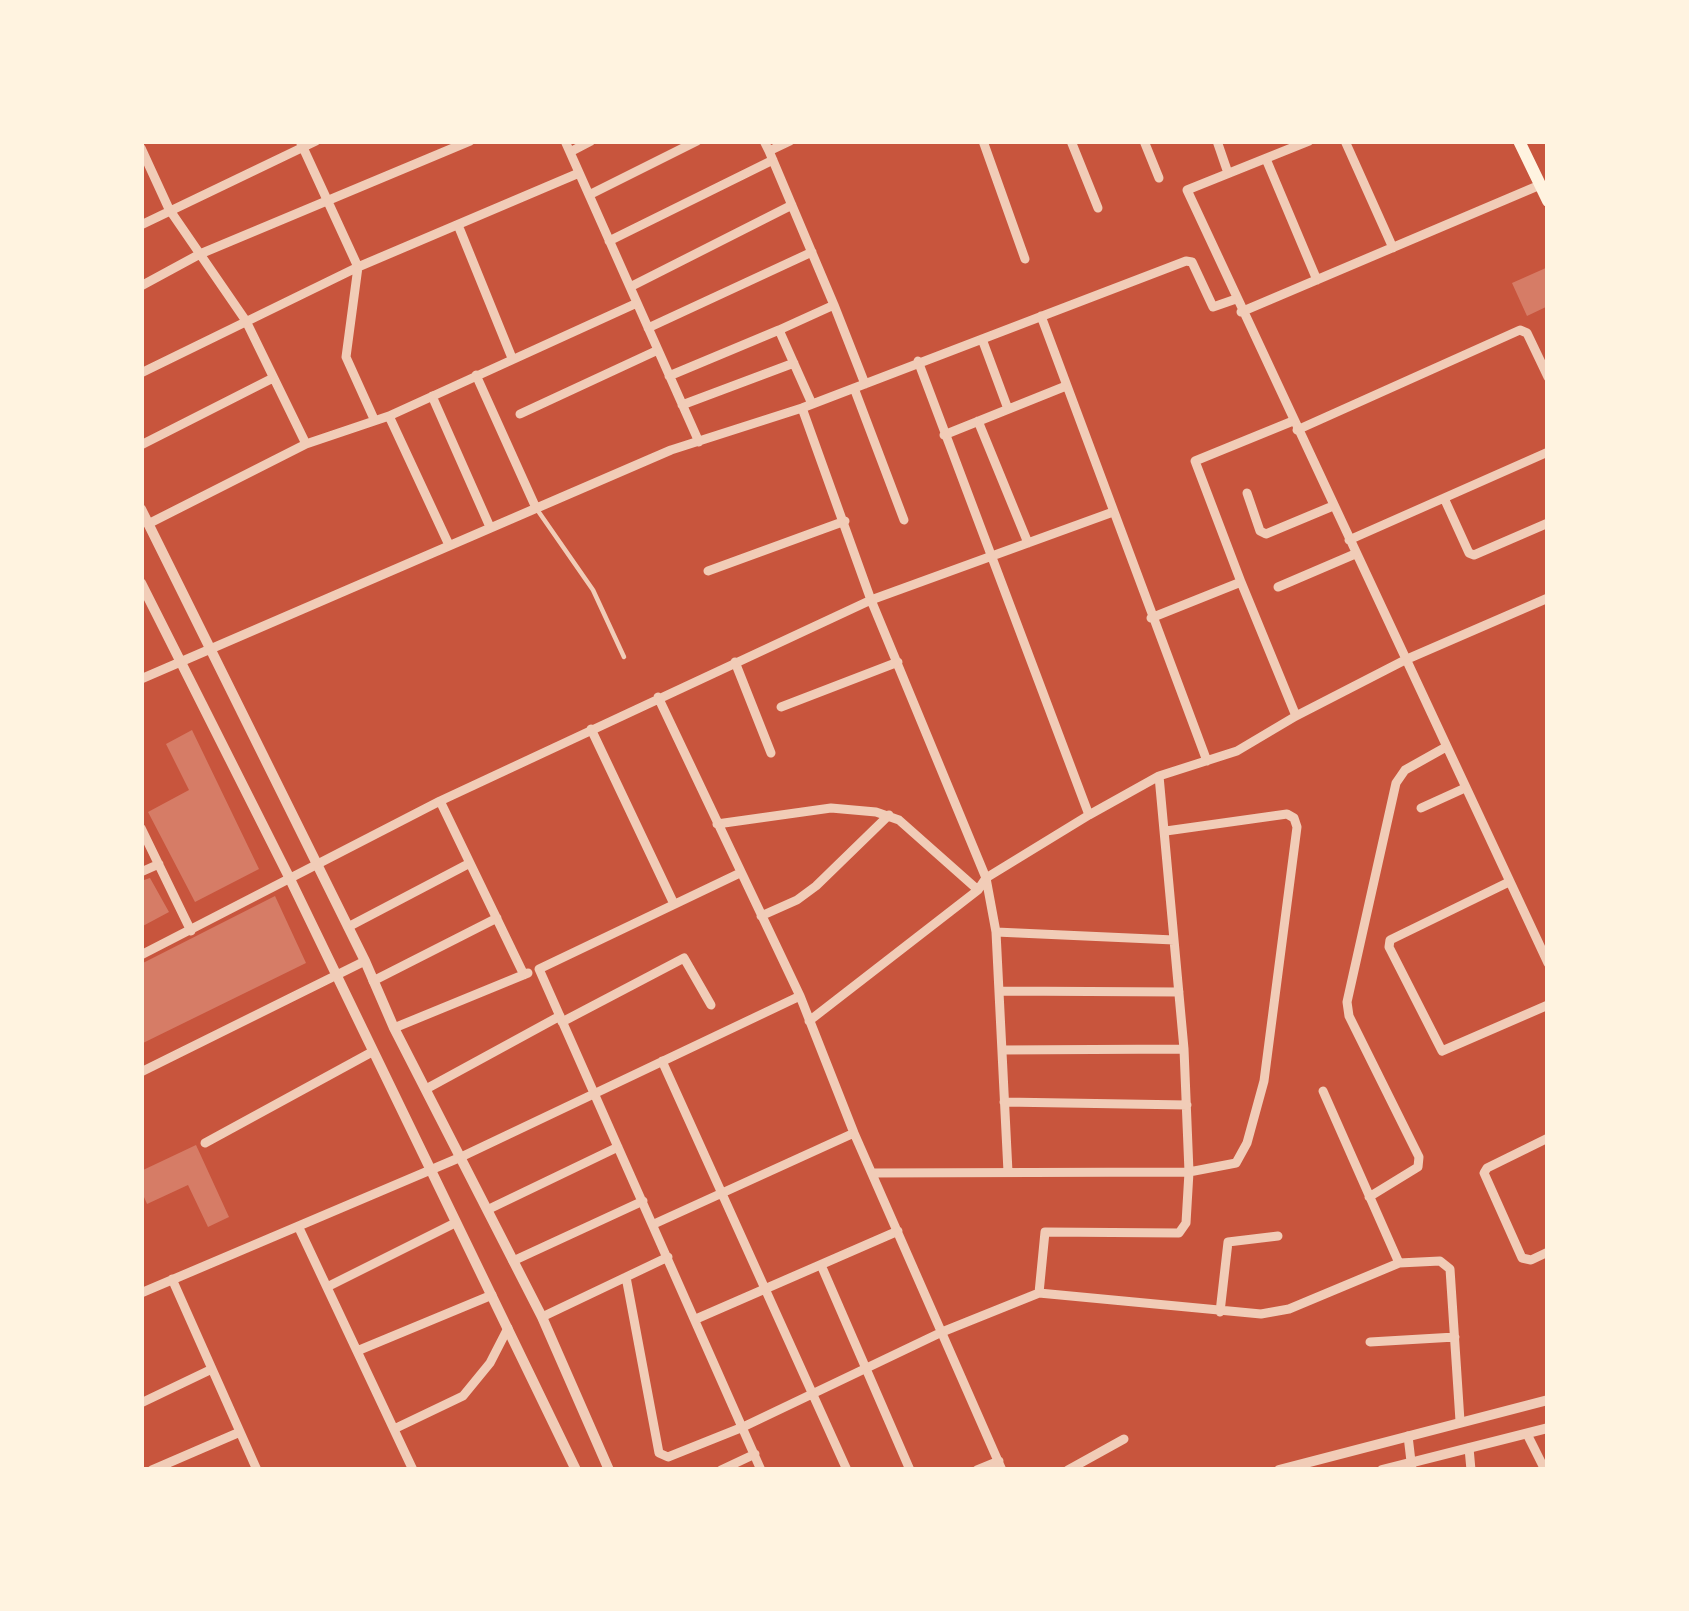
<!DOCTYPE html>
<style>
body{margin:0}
#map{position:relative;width:1689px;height:1611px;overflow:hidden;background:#c8553d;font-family:Raleway,sans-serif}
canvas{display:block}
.frame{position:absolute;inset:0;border:144px solid #fff3e0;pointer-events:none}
</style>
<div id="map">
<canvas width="1689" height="1611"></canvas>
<div class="frame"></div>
</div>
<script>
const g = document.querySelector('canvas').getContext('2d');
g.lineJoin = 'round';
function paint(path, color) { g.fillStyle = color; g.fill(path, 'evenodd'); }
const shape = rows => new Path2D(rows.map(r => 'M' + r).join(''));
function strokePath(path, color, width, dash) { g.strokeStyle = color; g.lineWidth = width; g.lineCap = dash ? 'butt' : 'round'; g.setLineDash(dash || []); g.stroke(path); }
paint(shape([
 [1548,267,1548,306,1527,316,1512,283],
 [192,730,259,869,195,902,148,812,189,790,166,744],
 [150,878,169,912,141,927,141,881],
 [275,896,306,963,141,1044,141,964],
 [196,1145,229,1217,208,1227,188,1185,147,1204,141,1190,141,1171]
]), '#d67c66');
strokePath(shape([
 [536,508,593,590,624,657]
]), '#f1ccb7', 4.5);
strokePath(shape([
 [300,141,358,267,346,357,374,419],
 [565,141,699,442],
 [764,141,769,151,790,141],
 [983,141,1025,259],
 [1071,141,1098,208],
 [1144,141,1159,178],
 [1217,141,1228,173],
 [1309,141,1187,190,1548,963],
 [1345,141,1393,248],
 [141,148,169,209,246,321,306,444,389,416],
 [769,151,834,305],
 [570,152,591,141],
 [1266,159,1317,280],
 [589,195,697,141],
 [141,225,316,141],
 [458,225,512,358],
 [609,241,773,160],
 [141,286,200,254,470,141],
 [630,287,792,205],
 [1241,312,1540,185],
 [1041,316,1207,761],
 [648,328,812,252],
 [982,339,1008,409],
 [918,361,1089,815],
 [141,373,358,267,579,173],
 [476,375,536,508],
 [669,376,779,330],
 [854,388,904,520],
 [432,396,490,527],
 [812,404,779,330,834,305,865,384],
 [682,405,794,363],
 [802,408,871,600,986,878,996,932,1008,1172],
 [520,414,658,350],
 [978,421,1028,543],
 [1297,430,1520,330,1527,333,1548,377],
 [944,435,1066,386],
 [141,445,273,378],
 [1247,493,1260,531,1266,534,1333,506],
 [1444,498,1469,553,1474,555,1548,523],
 [148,524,306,444],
 [1349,540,1548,452],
 [449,545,389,416,637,303],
 [708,571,845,521],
 [1241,582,1296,716],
 [1278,587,1355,554],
 [1151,618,1241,582,1195,461,1293,421],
 [735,662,771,753],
 [141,679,671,450,802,408,1186,261,1192,262,1213,307,1236,299],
 [658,697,800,996,854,1133,1002,1470],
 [781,707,898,662],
 [591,729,674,904],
 [440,801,524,975],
 [1421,808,1465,788],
 [717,824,831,808,876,812,899,820,978,890],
 [141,828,191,931],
 [141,872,159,864],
 [740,873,539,969,761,1470],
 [1509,882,1390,940,1389,947,1442,1051,1548,1005],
 [761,916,797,900,816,886,889,815],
 [348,927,470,863],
 [996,932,1174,940],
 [141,955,440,801,871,600,1113,512],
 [373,981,497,918],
 [999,991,1179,992],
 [809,1021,978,890,986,878,1089,815,1159,776,1237,751,1296,716,1405,660,1548,598],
 [562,1022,684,958,711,1005],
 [394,1028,528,973],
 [1002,1050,1184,1049],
 [662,1061,847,1470],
 [141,1072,365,961],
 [426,1089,560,1016],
 [1323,1091,1399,1263],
 [1004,1102,1187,1105],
 [1548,1138,1487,1168,1484,1173,1522,1258,1531,1260,1548,1252],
 [205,1143,372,1052],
 [872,1173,1189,1172,1184,1049,1159,776],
 [1369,1197,1418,1167,1419,1157,1349,1016,1347,1002,1396,783,1405,770,1446,747],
 [489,1209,618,1147],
 [654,1224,854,1133],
 [299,1228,413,1470],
 [513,1261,643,1201],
 [821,1265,910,1470],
 [626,1277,659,1453,668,1457,743,1427,942,1332,1039,1293,1261,1314,1289,1309,1399,1263,1440,1261,1450,1269,1460,1421],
 [172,1279,257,1470],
 [327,1287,455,1223],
 [141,1293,461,1157,800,996],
 [1039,1293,1045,1232,1179,1233,1186,1223,1189,1172,1236,1163,1247,1143,1264,1081,1297,827,1294,818,1287,814,1166,831],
 [1220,1312,1228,1242,1278,1236],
 [542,1317,668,1257],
 [696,1319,898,1231],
 [1370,1342,1455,1337],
 [357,1351,492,1295],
 [141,1403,212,1369],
 [394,1429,463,1396,490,1363,508,1328],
 [1527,1434,1545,1470],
 [1408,1436,1412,1470],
 [1469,1448,1471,1470],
 [152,1470,240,1432],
 [721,1470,755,1454],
 [977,1470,999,1461],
 [1068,1470,1124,1439]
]), '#f1ccb7', 9);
strokePath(shape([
 [141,509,365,961,394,1028,542,1317,609,1470],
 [141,583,289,877,576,1470],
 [1279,1470,1548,1400],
 [1382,1470,1548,1428]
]), '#f1ccb7', 10);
strokePath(shape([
 [1519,141,1548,201]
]), '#fff3e0', 12);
</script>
